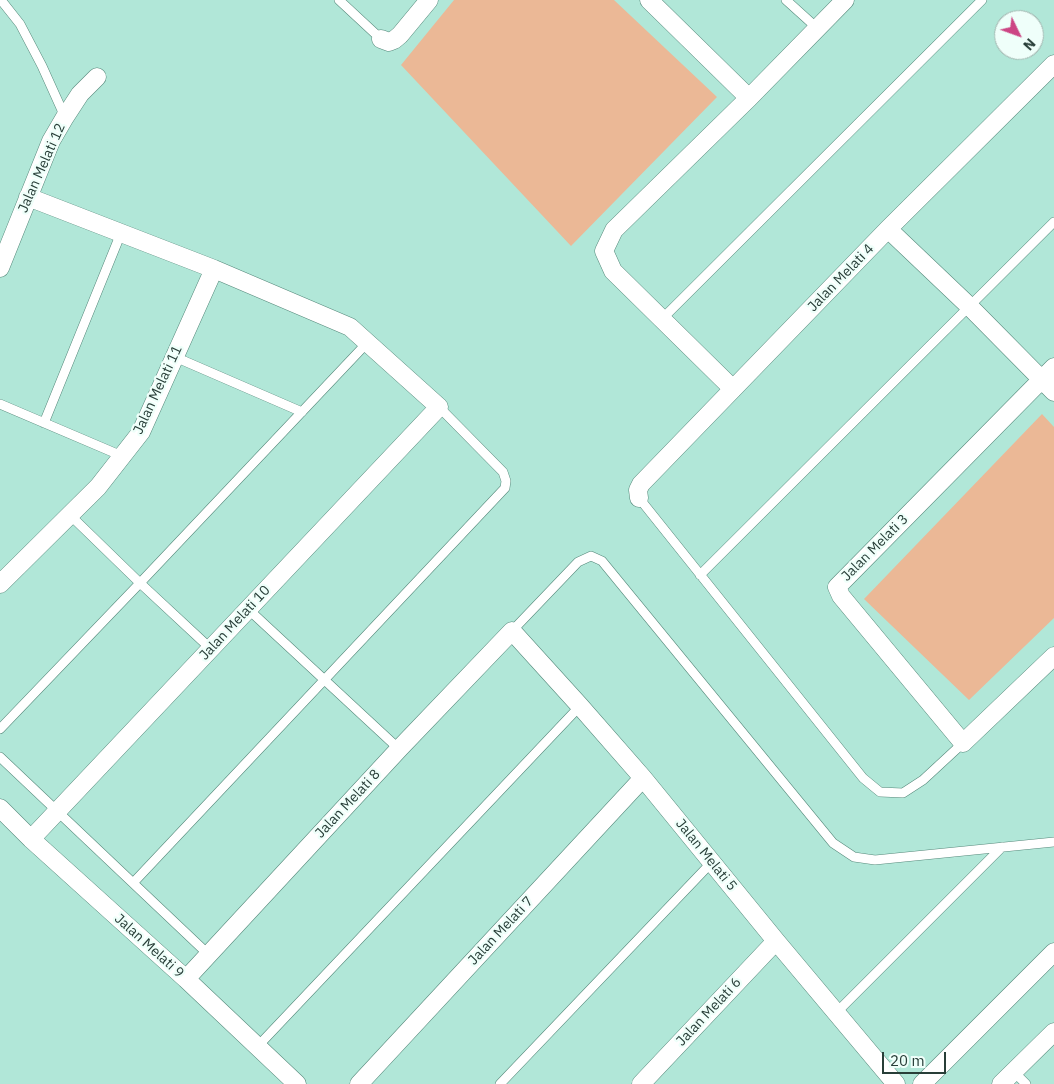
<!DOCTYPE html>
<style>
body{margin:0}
#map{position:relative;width:1054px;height:1084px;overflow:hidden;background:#b1e7d8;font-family:"IBM Plex Sans",sans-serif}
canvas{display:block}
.north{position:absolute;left:994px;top:10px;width:50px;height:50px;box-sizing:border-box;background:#effffa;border:1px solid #9fb2ac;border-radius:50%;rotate:132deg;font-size:14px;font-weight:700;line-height:20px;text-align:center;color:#283e38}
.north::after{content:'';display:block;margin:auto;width:18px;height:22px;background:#cc4584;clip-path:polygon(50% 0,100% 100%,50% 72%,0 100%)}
.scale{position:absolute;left:882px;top:1052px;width:64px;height:22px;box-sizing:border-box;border:2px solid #283e38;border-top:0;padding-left:6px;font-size:15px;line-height:18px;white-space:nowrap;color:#283e38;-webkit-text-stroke:4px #effffa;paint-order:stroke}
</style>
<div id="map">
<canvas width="1054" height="1084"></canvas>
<div class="north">N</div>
<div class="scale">20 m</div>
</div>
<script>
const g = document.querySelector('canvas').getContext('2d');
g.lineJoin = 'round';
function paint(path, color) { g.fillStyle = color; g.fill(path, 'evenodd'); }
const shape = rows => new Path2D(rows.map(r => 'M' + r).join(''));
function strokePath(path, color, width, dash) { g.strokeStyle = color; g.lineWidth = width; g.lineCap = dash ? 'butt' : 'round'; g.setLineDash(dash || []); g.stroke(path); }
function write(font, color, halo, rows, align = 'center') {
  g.font = font + ' "IBM Plex Sans",sans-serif'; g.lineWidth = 4.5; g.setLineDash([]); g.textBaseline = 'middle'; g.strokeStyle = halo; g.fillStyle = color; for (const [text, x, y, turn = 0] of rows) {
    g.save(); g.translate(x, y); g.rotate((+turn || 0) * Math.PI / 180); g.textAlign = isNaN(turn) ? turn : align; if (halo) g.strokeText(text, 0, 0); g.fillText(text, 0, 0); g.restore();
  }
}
paint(shape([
 [454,0,614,0,717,97,571,246,401,65],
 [1042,414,1054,427,1054,618,969,700,864,599]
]), '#ebb896');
const service = shape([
 [1,0,20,24,42,66,65,117],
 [339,0,381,39],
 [786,0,817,28],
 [662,319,982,0],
 [175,357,302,412],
 [0,404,122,456],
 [44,423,121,233],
 [639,498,863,778,880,792,903,793,923,780,963,743],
 [70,515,140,583,211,649],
 [700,575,1054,222],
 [248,609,399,749],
 [512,631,578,562,591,556,602,561,833,843,854,857,875,860,1054,842],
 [0,729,140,583,366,344],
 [0,757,209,955],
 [133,883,505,488,506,481,503,472,439,407],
 [836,1013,1002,847],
 [258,1046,580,706],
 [1014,1072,1026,1084],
 [500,1084,712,862]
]);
const minor = shape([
 [649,0,749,98],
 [381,39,389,42,394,40,400,35,429,0],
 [28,197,214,269,350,327,439,407,31,839],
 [888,229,969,306,1054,392],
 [0,268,51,141,65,117,80,94,97,77],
 [1054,367,837,587,841,596,963,743,1054,656],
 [733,389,613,271,604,251,614,230,749,98,845,0],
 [639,498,638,490,641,484,888,229,1054,64],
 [0,584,98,487,141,432,214,269],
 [0,808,31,839,186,979,297,1084],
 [186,979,399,749,512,631,580,706,643,778,776,941,896,1084],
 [359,1084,643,778],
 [641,1084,776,941],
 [922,1084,1054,952],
 [1001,1084,1054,1032]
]);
strokePath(service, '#56897b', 10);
strokePath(minor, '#56897b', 19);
strokePath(service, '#fff', 9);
strokePath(minor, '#fff', 18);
write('14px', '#283e38', '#effffa', [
 ["Jalan Melati 12",42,168,-66],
 ["Jalan Melati 4",841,278,-46],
 ["Jalan Melati 11",158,390,-65],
 ["Jalan Melati 3",875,548,-45],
 ["Jalan Melati 10",235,623,-47],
 ["Jalan Melati 8",348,804,-47],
 ["Jalan Melati 5",706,855,51],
 ["Jalan Melati 7",501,931,-47],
 ["Jalan Melati 9",149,946,42],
 ["Jalan Melati 6",709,1012,-47]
]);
</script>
